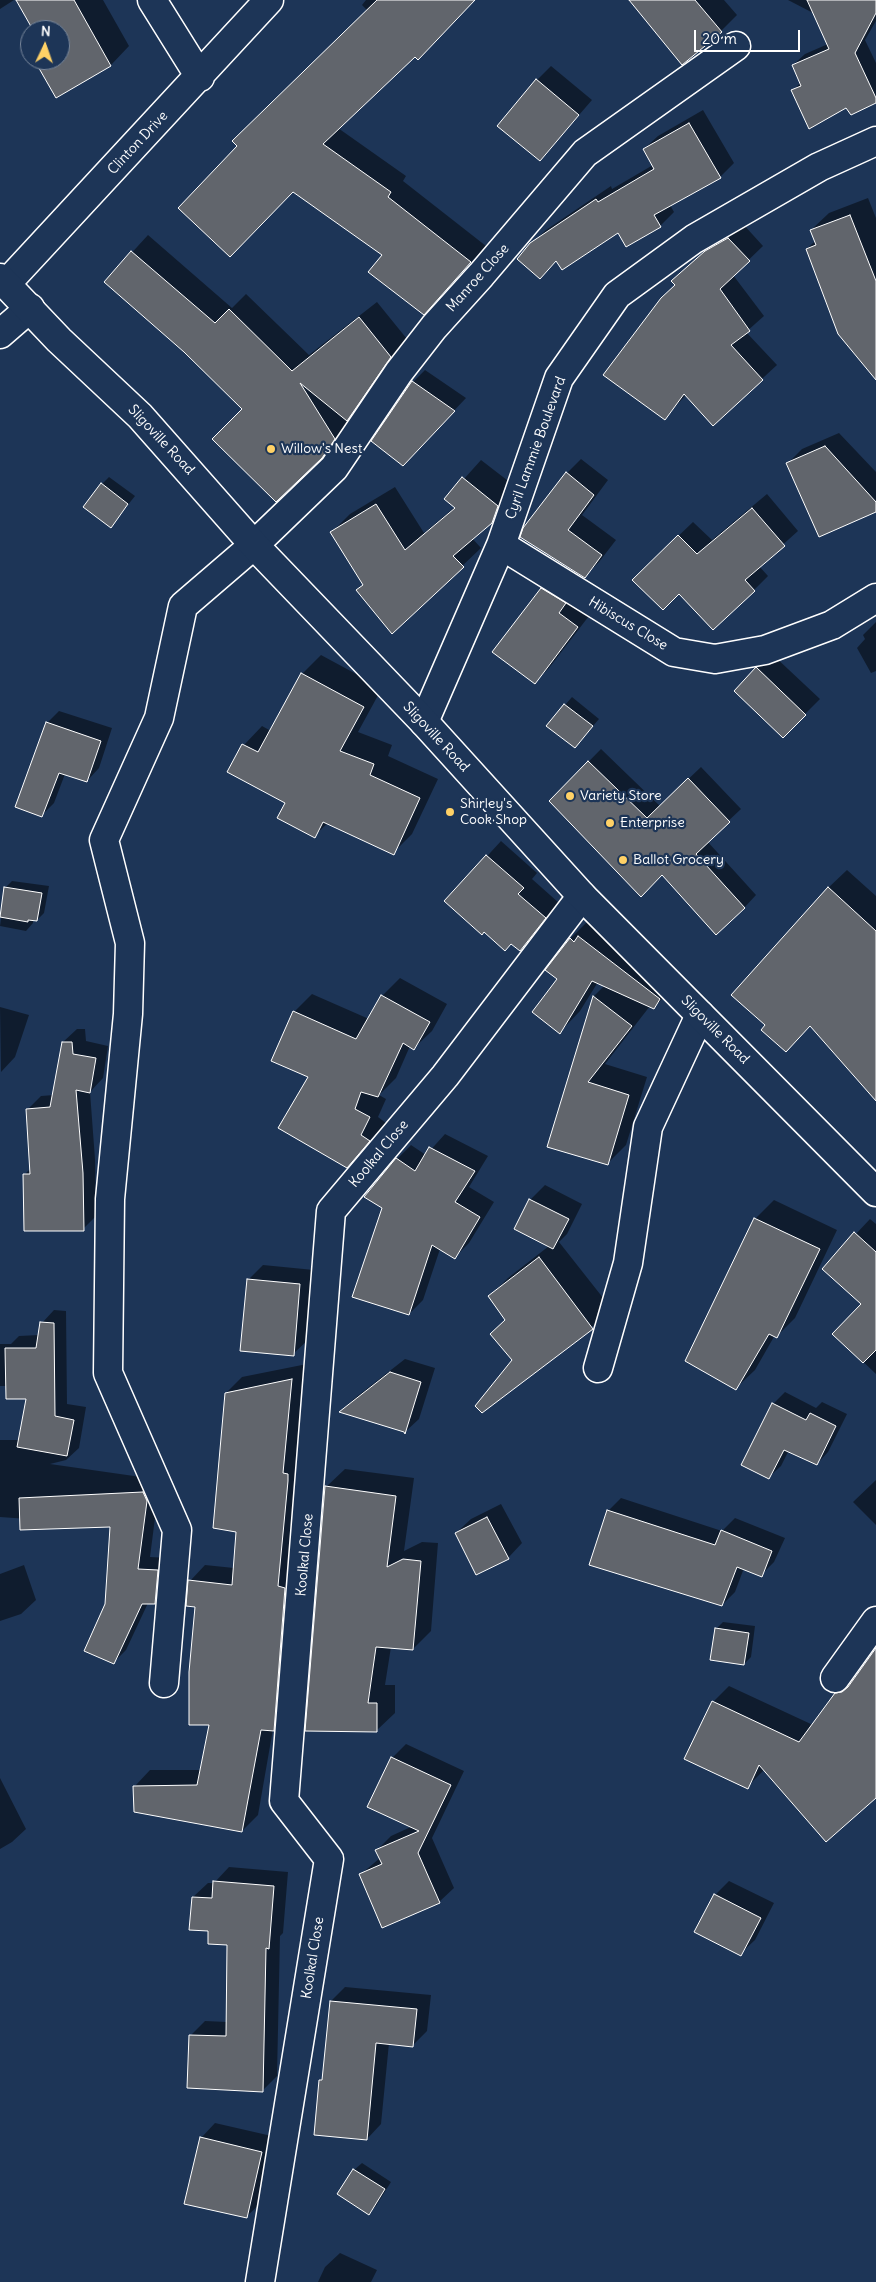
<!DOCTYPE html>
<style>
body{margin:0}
#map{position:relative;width:876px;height:2282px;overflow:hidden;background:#1d3557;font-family:Delius,sans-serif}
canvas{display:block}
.north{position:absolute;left:20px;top:20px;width:50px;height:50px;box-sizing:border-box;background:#1d3557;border:1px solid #77869a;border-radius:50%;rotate:3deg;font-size:14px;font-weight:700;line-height:20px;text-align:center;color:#fff}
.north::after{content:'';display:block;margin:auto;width:18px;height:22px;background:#ffd166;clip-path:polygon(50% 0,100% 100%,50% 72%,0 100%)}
.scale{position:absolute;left:694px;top:30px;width:106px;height:22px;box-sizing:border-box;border:2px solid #fff;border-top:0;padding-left:6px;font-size:15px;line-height:18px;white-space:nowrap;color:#fff;-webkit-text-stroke:4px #1d3557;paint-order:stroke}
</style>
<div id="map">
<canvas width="876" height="2282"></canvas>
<div class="north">N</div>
<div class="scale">20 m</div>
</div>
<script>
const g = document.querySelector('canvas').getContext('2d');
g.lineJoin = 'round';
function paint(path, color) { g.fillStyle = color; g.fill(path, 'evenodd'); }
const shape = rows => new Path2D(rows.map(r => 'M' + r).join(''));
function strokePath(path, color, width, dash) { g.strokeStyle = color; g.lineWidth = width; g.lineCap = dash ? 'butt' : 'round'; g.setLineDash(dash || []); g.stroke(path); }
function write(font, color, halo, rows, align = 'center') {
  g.font = font + ' Delius,sans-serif'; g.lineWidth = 4.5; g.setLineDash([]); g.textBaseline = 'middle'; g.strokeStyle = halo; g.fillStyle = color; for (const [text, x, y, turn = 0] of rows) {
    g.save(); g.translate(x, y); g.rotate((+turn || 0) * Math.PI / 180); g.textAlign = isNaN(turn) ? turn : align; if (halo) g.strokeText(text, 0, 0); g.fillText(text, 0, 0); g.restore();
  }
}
paint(shape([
 [0,0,14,0,0,9],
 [18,0,103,0,129,46,111,65,56,97,37,63,41,60,60,60,60,30,34,30],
 [366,0,474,0,338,128,406,176,403,181,486,246,424,313,384,254,293,191,367,10,362,5],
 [630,0,724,0,737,15,721,31],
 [788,0,876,0,876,21,865,40,876,63,876,102,847,106,793,91,801,82,793,65,805,54,828,44,815,14],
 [551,66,592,100,540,160,537,80],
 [703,110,734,163,720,177,670,205,674,212,660,226,626,245,618,232,557,260,540,277,531,244,546,230,611,186,612,189,653,165,644,149,658,136],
 [868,198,876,218,876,376,807,249,815,241,811,230,829,213],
 [743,224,763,246,733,275,764,316,746,332,777,365,713,424,686,395,664,419,676,284,687,267,720,237],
 [148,235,232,308,246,294,309,355,377,302,407,339,363,403,348,418,351,421,338,440,321,457,244,409,184,351,105,282],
 [425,370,466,398,415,452,413,382],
 [839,433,876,472,876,510,788,463,802,449],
 [581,459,608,480,582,515,616,540,599,562,584,577,522,537,567,473],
 [481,460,516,487,510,503,472,538,481,548,393,632,332,532,350,514,395,487,424,533,455,507,446,499],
 [109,477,135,496,111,526,102,484],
 [767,494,798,531,759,566,768,576,754,590,679,592,648,565,693,522,712,540],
 [556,574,592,612,549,668,535,682,542,589],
 [876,622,876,671,871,673,857,648,865,639,863,635],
 [772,654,820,699,783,736,757,668],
 [321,655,382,688,358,732,392,745,388,756,438,779,412,834,393,853,328,823,314,836,287,802,229,771,244,745,262,726,271,731,302,674],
 [572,697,599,719,575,747,565,705],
 [59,711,112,728,99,768,87,781,65,774,54,803,42,815,47,723],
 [601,749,660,806,701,767,741,809,707,841,756,895,744,908,662,874,550,801],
 [501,841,537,873,532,879,559,903,534,935,520,950,446,901],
 [847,870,876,896,876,1074,811,1025,767,1025,828,888],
 [12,881,49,886,44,913,37,920,33,919,33,923,26,931,0,926,5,888],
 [591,918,675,986,654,1007,650,1006,605,1064,647,1077,626,1145,608,1163,549,1146,594,996,605,985,598,982,580,1011,560,1032,559,979,570,939],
 [400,978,447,1004,432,1031,414,1048,410,1046,396,1078,379,1095,386,1099,378,1117,386,1123,346,1167,310,1077,294,1012,312,994,369,1019,382,996],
 [0,1007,29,1015,15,1057,1,1072],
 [77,1029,85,1029,86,1041,108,1046,103,1078,90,1092,95,1159,96,1216,83,1229,24,1175,31,1168,28,1109,41,1096,54,1095,63,1042],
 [445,1134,488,1156,469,1187,494,1202,469,1243,455,1257,440,1249,423,1300,409,1314,383,1208,397,1159,411,1145,426,1155],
 [545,1185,582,1204,567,1234,559,1242,611,1308,593,1326,482,1412,514,1360,506,1319,490,1296,508,1278,549,1246,515,1229,530,1200],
 [774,1200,837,1230,795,1318,777,1336,775,1335,755,1370,736,1388,687,1360,756,1218],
 [870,1219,876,1224,876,1374,834,1334,863,1304,823,1269],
 [263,1265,314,1270,308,1340,293,1354,248,1280],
 [54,1310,66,1311,67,1404,86,1407,79,1448,66,1460,50,1464,155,1479,159,1487,150,1557,170,1558,167,1590,155,1603,148,1603,126,1650,114,1662,106,1604,112,1525,0,1517,0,1440,19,1440,27,1398,7,1386,0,1386,0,1344,11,1344,19,1336,39,1335,42,1323],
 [405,1359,435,1368,419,1419,405,1432,341,1411,355,1398],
 [307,1364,289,1714,273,1729,258,1815,242,1831,135,1786,150,1770,202,1770,210,1724,196,1606,190,1581,205,1565,234,1568,237,1531,226,1393,242,1377],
 [785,1392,816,1408,822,1402,847,1414,828,1452,817,1464,789,1450,781,1466,769,1477,773,1404],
 [345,1469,414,1478,404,1551,422,1542,438,1543,431,1631,413,1649,391,1647,385,1685,395,1685,395,1713,376,1731,307,1730,326,1487],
 [876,1480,876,1525,853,1502],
 [621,1498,722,1531,735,1518,785,1538,774,1562,761,1575,744,1568,735,1592,722,1605,608,1511],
 [501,1504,522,1543,508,1558,456,1533,471,1519],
 [24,1565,36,1600,21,1614,0,1621,0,1574],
 [723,1622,755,1626,751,1657,744,1664,716,1629],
 [876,1650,876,1796,765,1769,747,1787,713,1702,729,1686,813,1725,836,1694,852,1677,857,1677],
 [406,1744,464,1771,432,1838,454,1888,439,1902,361,1874,380,1858,377,1850,391,1836,413,1826,392,1758],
 [0,1778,26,1829,12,1842,0,1849],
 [229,1867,288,1872,283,1933,280,1936,277,2076,263,2090,191,2035,205,2021,227,2022,228,1944,210,1930,193,1897,208,1883,214,1883],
 [729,1881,774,1903,755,1940,740,1954,715,1895],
 [345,1987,431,1995,427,2031,413,2045,389,2043,381,2124,367,2139,320,2080,324,2077,331,2001],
 [215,2123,276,2137,261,2203,246,2217,201,2138],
 [362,2163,391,2182,376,2206,369,2213,354,2170],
 [340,2253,377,2270,371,2282,318,2282,325,2267]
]), '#0007');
const building = shape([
 [16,0,74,0,111,66,56,98,36,63,41,60,60,60,60,30,33,30,16,0],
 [377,0,475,0,418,60,415,57,323,144,391,192,388,197,471,262,424,315,368,272,382,255,293,192,230,257,178,208,237,146,232,141,377,0],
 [629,0,695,0,722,32,682,65,629,0],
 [807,0,876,0,876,13,855,53,876,98,876,103,851,115,846,108,809,129,791,90,801,86,792,65,829,49,807,0],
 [536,79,579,115,540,161,497,126,536,79],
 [689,123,721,178,654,215,661,227,626,247,618,233,562,270,556,261,540,279,517,259,530,243,596,199,598,202,654,169,643,149,689,123],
 [850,215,876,281,876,380,838,334,806,249,816,245,810,230,850,215],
 [728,238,750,261,720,289,750,331,731,345,763,380,713,426,684,394,665,420,603,375,661,298,675,285,671,281,705,251,728,238],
 [131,251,215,323,229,309,292,371,359,317,391,357,347,421,300,383,335,439,322,458,276,502,212,439,242,409,184,352,104,282,131,251],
 [412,381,455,411,403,466,371,441,412,381],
 [825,446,876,502,876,512,819,537,786,463,825,446],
 [566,472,594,495,568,530,602,555,585,578,520,537,523,528,566,472],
 [462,477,498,506,492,523,453,556,464,567,392,634,356,590,363,585,330,532,376,504,405,550,455,508,444,499,462,477],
 [101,483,128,504,111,528,83,507,101,483],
 [752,508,785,546,745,580,755,591,713,630,679,594,663,610,632,580,678,535,697,554,752,508],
 [541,588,566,603,559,613,578,627,535,684,492,652,541,588],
 [756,667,806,715,783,738,734,691,756,667],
 [301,673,364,707,340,751,374,764,370,775,420,798,394,855,323,822,315,838,277,818,285,803,227,772,242,744,258,752,301,673],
 [564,704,593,726,575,748,546,726,564,704],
 [46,722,101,741,87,782,59,773,42,817,15,807,46,722],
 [588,761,647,818,688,778,730,822,696,854,745,908,716,935,662,875,641,897,549,801,588,761],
 [486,855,524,888,518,894,546,918,520,951,511,944,505,951,484,932,482,935,444,901,486,855],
 [4,887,42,893,37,921,28,920,28,922,0,917,4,887],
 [828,887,876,931,876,1101,810,1026,786,1052,761,1030,765,1025,731,995,828,887],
 [578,936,660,999,654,1009,592,981,560,1034,532,1012,557,979,545,970,570,938,574,942,578,936],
 [381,995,430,1022,414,1050,403,1043,378,1097,361,1092,355,1109,370,1117,361,1135,370,1141,347,1168,278,1128,308,1077,271,1061,293,1011,356,1039,381,995],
 [593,996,632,1026,588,1082,629,1095,608,1165,547,1147,593,996],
 [62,1042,72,1042,73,1054,96,1058,90,1093,76,1090,83,1173,84,1231,24,1231,23,1174,30,1174,26,1109,50,1107,62,1042],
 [429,1147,475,1171,455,1202,480,1217,455,1259,432,1245,409,1315,352,1297,382,1208,364,1197,396,1158,415,1171,429,1147],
 [529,1199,569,1219,553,1249,514,1229,529,1199],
 [754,1218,820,1249,777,1338,769,1334,736,1390,685,1361,754,1218],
 [854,1232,876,1252,876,1350,863,1363,832,1334,861,1304,822,1269,854,1232],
 [539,1257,593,1329,482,1413,475,1406,512,1360,490,1334,505,1320,488,1296,539,1257],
 [247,1279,300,1284,294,1356,240,1351,247,1279],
 [40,1322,54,1323,55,1416,74,1420,67,1456,17,1447,26,1399,6,1399,5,1348,36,1348,40,1322],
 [390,1372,421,1382,405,1434,404,1432,339,1412,390,1372],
 [292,1379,283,1473,288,1474,288,1481,278,1586,285,1588,274,1731,261,1730,242,1832,134,1812,133,1786,197,1785,209,1725,189,1725,189,1672,195,1607,186,1606,188,1580,232,1585,236,1532,213,1528,225,1393,292,1379],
 [772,1403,806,1420,810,1413,836,1426,817,1465,784,1450,769,1479,741,1465,772,1403],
 [325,1486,396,1496,387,1567,403,1559,421,1561,413,1650,376,1647,368,1703,377,1703,377,1732,305,1731,325,1486],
 [143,1492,147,1501,138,1569,158,1570,155,1604,142,1604,114,1664,84,1651,105,1604,110,1527,20,1530,19,1498,143,1492],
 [607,1510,715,1545,721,1530,772,1551,762,1577,737,1567,722,1606,589,1565,607,1510],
 [487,1517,509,1559,476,1575,455,1533,487,1517],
 [715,1628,749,1633,744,1665,710,1660,715,1628],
 [876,1648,876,1798,826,1842,759,1765,748,1789,684,1759,712,1701,799,1742,835,1693,842,1692,848,1687,876,1648],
 [391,1757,451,1785,418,1853,440,1903,382,1928,359,1874,382,1864,375,1850,419,1831,367,1807,391,1757],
 [213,1881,274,1886,269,1949,266,1948,263,2092,187,2088,189,2035,226,2036,227,1945,208,1944,208,1931,189,1930,192,1897,212,1898,213,1881],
 [714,1894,761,1918,741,1956,694,1932,714,1894],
 [330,2001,417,2009,413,2047,376,2043,367,2140,314,2135,319,2080,322,2080,330,2001],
 [200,2137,262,2152,247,2218,184,2204,200,2137],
 [353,2169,385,2189,369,2215,337,2194,353,2169]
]);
paint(building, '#61656c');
strokePath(building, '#fff', 1);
const street = shape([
 [152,0,200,77],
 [5,285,269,0],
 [0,334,30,308],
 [501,545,674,652,715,659,765,650,832,625,876,598],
 [424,722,501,545,559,378,617,295,694,239,819,167,876,141],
 [598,1368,628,1263,648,1127,700,1015],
 [835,1678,876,1621],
 [164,1683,177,1530,108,1373,110,1199,128,1014,130,943,104,840,159,718,183,606,254,545,334,468,399,372,434,327,481,275,585,153,736,46],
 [260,2282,329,1859,284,1801,331,1211,445,1076,582,896]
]);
const secondary = shape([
 [0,278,59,340,140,416,254,545,424,722,582,896,876,1192]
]);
strokePath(street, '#fff', 31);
strokePath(secondary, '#fff', 31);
strokePath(street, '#1d3557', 28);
strokePath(secondary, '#1d3557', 28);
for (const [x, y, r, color] of [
 [271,449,5,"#ffd166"],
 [570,796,5,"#ffd166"],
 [450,812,5,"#ffd166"],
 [610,823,5,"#ffd166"],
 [623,860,5,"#ffd166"]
]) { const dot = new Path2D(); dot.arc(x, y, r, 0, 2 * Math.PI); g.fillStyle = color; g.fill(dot); strokePath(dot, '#1d3557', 2); }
write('14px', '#fff', '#1d3557', [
 ["Clinton Drive",138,143,-47],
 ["Manroe Close",478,278,-48],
 ["Sligoville Road",161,440,47],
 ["Cyril Lammie Boulevard",536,448,-70],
 ["Hibiscus Close",628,624,31],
 ["Sligoville Road",436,737,47],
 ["Sligoville Road",715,1030,45],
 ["Koolkal Close",379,1154,-50],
 ["Koolkal Close",305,1555,-85],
 ["Koolkal Close",313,1958,-81]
]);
write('14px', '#fff', '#1d3557', [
 ["Willow's Nest",281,449],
 ["Variety Store",580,796],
 ["Shirley's",460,804],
 ["Cook Shop",460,820],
 ["Enterprise",620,823],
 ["Ballot Grocery",633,860]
], 'left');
</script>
